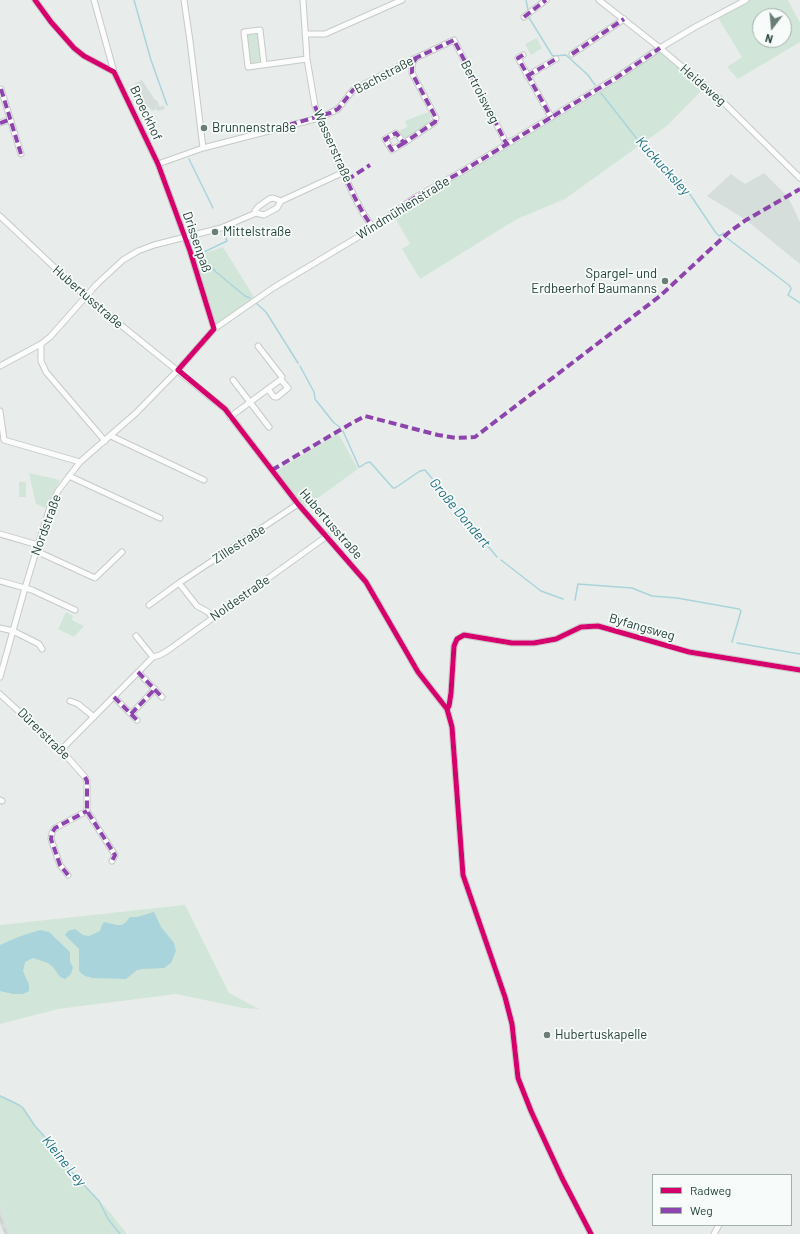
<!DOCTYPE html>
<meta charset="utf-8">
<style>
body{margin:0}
#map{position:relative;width:800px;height:1234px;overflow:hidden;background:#e8edeb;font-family:Barlow,sans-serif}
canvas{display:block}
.legend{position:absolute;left:652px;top:1174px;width:140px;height:52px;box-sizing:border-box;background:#f7fbf9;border:1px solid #a3b1ad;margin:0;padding:5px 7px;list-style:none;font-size:12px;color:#24423a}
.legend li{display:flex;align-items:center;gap:8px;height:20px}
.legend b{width:20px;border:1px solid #a3b1ad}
.north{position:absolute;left:752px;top:8px;width:40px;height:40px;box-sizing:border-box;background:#f7fbf9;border:1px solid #a3b1ad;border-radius:50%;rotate:196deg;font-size:11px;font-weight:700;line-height:16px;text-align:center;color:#24423a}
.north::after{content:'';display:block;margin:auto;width:14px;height:18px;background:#697e78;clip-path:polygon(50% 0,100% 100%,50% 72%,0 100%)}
</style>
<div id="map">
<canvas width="800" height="1234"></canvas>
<ul class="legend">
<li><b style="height:5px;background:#d6006c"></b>Radweg</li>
<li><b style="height:5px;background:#8e44ad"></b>Weg</li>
</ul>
<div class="north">N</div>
</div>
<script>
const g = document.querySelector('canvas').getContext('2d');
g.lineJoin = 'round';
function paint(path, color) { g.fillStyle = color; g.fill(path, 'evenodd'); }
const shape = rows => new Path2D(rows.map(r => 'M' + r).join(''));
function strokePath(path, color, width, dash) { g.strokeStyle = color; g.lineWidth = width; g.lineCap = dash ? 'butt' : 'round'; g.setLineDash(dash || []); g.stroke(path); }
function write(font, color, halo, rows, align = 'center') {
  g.font = font + ' Barlow,sans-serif'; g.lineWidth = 3.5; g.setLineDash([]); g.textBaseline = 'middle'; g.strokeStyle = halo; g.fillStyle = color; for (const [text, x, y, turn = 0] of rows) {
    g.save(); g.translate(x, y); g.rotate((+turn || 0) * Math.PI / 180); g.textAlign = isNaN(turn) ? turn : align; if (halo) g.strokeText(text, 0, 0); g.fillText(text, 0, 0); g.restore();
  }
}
paint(shape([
 [142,80,155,100,157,100,160,107,163,105,165,109,158,111,156,109,152,111,149,107,139,112,135,103,136,104,140,101,136,97,134,99,134,100,129,91,136,88,135,83],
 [764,173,788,197,800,222,800,264,746,220,707,196,731,174,745,184],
 [0,1206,10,1234,4,1234,0,1224]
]), '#d6dedb');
paint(shape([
 [749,0,788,0,800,23,800,42,738,79,727,67,742,57,717,16],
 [760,16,784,16,784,40,760,40],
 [258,32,261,62,250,64,246,33],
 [537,38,542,48,531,55,525,44],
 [660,51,704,88,668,125,565,199,517,219,420,279,402,249,410,244,394,216,414,198,480,160],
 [428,112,431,118,428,124,406,139,399,131,407,127,405,121],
 [223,247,254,297,215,326,194,257],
 [338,433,358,469,304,508,278,474,278,470],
 [29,473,60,480,45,508,36,504],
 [19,482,26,482,26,497,19,497],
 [66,612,73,616,72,620,84,626,74,637,58,629],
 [185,905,229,993,259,1009,243,1008,176,994,58,1009,0,1024,0,925],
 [0,1095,15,1102,23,1108,35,1126,55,1147,68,1166,112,1215,127,1234,10,1234,0,1206]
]), '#d1e6d8');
paint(shape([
 [154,912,161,927,174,943,176,951,171,963,164,968,143,969,137,970,126,979,92,978,85,976,81,973,79,971,79,949,65,935,68,931,75,929,83,935,89,936,100,931,102,925,104,922,117,925,122,925,126,922,130,917,137,917],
 [40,930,49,932,70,952,70,962,73,967,71,974,65,979,60,977,53,967,48,963,33,958,25,962,23,971,29,985,29,991,23,994,13,994,0,991,0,945,18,937]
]), '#a9d4db');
strokePath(shape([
 [134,0,151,60,167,105],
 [526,0,528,10],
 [528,16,552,55,554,56,566,55,588,75,595,85],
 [601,93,637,139,683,184,716,233,719,236,724,233],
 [189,159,213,208],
 [223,230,227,241,202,253,202,257,216,272,245,296,250,298],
 [727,238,790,286,791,289,788,295,800,303],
 [256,303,266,312,298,363],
 [300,366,314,392,315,399,334,423,340,427],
 [343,431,359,467,360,467,366,463,370,462,393,488,395,488,420,471,425,470,497,557],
 [501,560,541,591,563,599],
 [575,600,578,584,632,588,652,596,677,598,739,609,741,611,732,642],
 [737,643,800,654],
 [0,1096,19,1105,23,1108,35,1126,54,1147,66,1166,99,1201,108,1219,120,1234]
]), '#a9d4db', 1.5);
const minor = shape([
 [35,0,51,22,74,48,84,56,114,72],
 [94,0,114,72,158,164,190,251,214,329],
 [184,0,190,41,203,148],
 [303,0,307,59,315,106,329,142,355,198,363,213,373,228],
 [599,0,660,48,721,100,800,178],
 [524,17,546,0],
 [305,34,325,34,402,0],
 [572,54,624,19],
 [523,55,518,58,551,117],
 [264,64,260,30,244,32,248,67,307,59],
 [527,76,556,59],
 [1,89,21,154],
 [0,123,9,120],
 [404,143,392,150,385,139,396,133,404,143,435,122,436,118,412,73,412,64,416,58],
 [158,164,203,148,319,118,330,113,338,109,353,90,399,66,454,40,506,143],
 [256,213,255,211,258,207,269,199,273,198,281,201],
 [0,216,86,297,225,409,298,504,366,582,418,672,447,709,452,727,463,875,505,997,512,1024,518,1078,531,1111,562,1178,591,1234],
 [41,344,41,361,46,372,105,441],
 [258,346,282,377,281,380],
 [0,366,41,344,50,337,97,284,123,260,138,251,154,245,221,228,256,213,264,215,277,208,281,201,344,172],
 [233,380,269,427],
 [0,411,4,440,80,462],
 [230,417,280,380,282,381,288,388,277,397,274,397,268,389],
 [111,436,204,480],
 [69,476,160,518],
 [0,534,38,545],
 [36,551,95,578,122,552],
 [0,581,32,590,75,610],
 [179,583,197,606,208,612,212,617],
 [149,605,179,583,298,504],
 [0,628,13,631,39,644,42,649],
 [153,657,160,655,167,651,327,536],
 [138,672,162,697],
 [0,677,25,588,38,545,50,507,58,491,80,462,136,413,178,370,214,329,273,288,373,228,414,198,461,172,616,78,660,48,695,27,746,0],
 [0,694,61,750,85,777,87,781,87,811,115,855,112,861],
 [114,697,137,720],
 [70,701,78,704,94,717],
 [447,709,449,706,451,693,454,646,457,639,464,635,512,643,534,643,556,639,581,627,598,626,689,652,800,670],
 [131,714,155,689],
 [61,750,153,657,136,636],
 [0,800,2,801],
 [68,875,60,865,51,839,52,833,55,828,87,811],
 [714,1234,719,1225]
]);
strokePath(minor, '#c5cac8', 7);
strokePath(minor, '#fcfcfc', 5);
strokePath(shape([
 [0,1217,6,1234]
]), '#c9cdcc', 1.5, [8, 4]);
strokePath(shape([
 [524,17,546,0],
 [572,54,624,19],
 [523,55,518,58,551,117],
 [527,76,556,59],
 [1,89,21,154],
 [315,106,329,142,355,198,363,213,373,228,414,198,461,172,616,78,660,48],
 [0,123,9,120],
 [289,125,330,113,338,109,353,90,399,66,454,40,506,143],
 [404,143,392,150,385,139,396,133,404,143,435,122,436,118,412,73,412,64,417,57],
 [347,180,370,165],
 [272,470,352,423,365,416,438,435,456,438,475,437,660,296,728,233,746,220,800,189],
 [138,672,162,697],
 [114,697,137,720],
 [131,714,155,689],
 [85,777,87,781,87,811,115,855,112,861],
 [68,875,60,865,51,839,52,833,55,828,87,811]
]), '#8e44ad', 4, [8, 4]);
strokePath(shape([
 [35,0,51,22,74,48,84,56,114,72,158,164,190,251,214,329,178,370,225,409,298,504,366,582,418,672,447,709,452,727,463,875,505,997,512,1024,518,1078,531,1111,562,1178,591,1234],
 [447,709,449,706,451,693,454,646,457,639,464,635,512,643,534,643,556,639,581,627,598,626,689,652,800,670]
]), '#d6006c', 5);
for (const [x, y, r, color] of [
 [204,128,4,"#697e78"],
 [215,232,4,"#697e78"],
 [665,281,4,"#697e78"],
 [547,1035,4,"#697e78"]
]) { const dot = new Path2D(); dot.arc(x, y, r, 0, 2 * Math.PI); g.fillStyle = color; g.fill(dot); strokePath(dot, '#f7fbf9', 1.5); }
write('13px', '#24423a', '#f7fbf9', [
 ["Bachstraße",384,75,-28],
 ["Heideweg",703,85,41],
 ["Bertroisweg",480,92,63],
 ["Broeckhof",146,113,65],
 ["Wasserstraße",333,146,66],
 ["Windmühlenstraße",403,208,-32],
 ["Drissenpaß",197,242,71],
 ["Hubertusstraße",88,297,41],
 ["Hubertusstraße",331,524,49],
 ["Nordstraße",46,525,-70],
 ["Zillestraße",239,544,-33],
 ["Noldestraße",240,598,-35],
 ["Byfangsweg",642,627,16],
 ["Dürerstraße",44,734,44]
]);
write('13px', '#24423a', '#f7fbf9', [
 ["Brunnenstraße",212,128],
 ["Mittelstraße",223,232],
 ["Spargel- und",657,274,"right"],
 ["Erdbeerhof Baumanns",657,289,"right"],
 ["Hubertuskapelle",555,1035]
], 'left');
write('italic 14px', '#1c6f80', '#f7fbf9', [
 ["Kuckucksley",663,166,48],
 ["Große Dondert",460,513,50],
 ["Kleine Ley",64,1161,51]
]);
</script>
